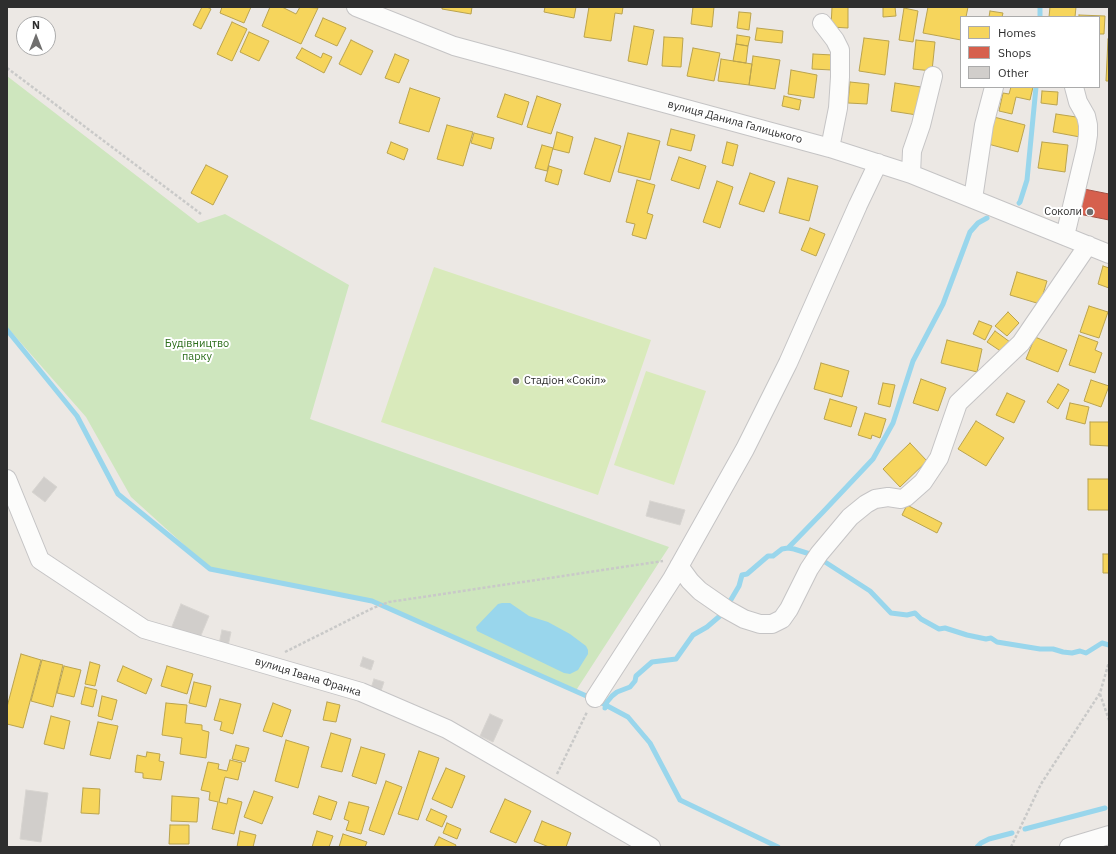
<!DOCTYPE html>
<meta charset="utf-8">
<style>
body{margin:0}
#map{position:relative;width:1116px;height:854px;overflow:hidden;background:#ece8e4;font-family:"IBM Plex Sans",sans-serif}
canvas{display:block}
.frame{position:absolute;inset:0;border:8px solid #2e2e2e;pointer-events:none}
.legend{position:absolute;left:960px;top:16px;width:140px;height:72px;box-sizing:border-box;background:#fff;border:1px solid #ababab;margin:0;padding:5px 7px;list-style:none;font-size:12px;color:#2e2e2e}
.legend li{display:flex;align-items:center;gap:8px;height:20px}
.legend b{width:20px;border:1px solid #ababab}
.north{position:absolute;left:16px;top:16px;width:40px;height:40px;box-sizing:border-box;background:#fff;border:1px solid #ababab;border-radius:50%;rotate:0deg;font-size:11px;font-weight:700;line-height:16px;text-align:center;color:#2e2e2e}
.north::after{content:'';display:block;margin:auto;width:14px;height:18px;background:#706f6e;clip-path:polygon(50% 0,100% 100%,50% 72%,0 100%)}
</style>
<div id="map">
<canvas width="1116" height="854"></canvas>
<div class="frame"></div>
<ul class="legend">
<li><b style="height:11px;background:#f6d55c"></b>Homes</li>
<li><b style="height:11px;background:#d6604d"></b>Shops</li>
<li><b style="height:11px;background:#d1cecb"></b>Other</li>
</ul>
<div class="north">N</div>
</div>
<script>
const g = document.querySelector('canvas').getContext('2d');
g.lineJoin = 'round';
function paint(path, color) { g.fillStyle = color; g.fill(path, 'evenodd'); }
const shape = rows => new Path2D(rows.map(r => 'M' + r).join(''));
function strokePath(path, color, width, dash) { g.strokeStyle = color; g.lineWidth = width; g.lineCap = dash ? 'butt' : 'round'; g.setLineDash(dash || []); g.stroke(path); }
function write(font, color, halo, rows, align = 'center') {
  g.font = font + ' "IBM Plex Sans",sans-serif'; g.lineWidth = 4; g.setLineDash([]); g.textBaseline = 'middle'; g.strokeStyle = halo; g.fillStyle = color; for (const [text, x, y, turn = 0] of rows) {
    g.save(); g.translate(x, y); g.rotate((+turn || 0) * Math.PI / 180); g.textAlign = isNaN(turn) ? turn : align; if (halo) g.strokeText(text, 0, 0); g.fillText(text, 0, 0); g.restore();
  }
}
paint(shape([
 [7,76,198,223,225,214,349,285,310,419,669,547,575,692,373,603,213,571,131,497,86,417,7,327]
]), '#cee6be');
paint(shape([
 [434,267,651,340,598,495,381,422],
 [646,371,706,391,674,485,614,465]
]), '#d9eabb');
paint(shape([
 [502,603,510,603,529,616,548,622,570,634,586,646,588,650,588,654,578,670,570,674,564,673,477,631,476,627,498,604]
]), '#99d6ec');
const homes = shape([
 [202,7,207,7,211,9,201,29,193,25,202,7],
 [222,7,251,7,244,23,220,13,222,7],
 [270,7,282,7,296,14,300,7,318,8,301,44,262,26,270,7],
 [442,7,472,7,471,14,442,9,442,7],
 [545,7,576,7,574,18,544,12,545,7],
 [589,7,623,7,622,14,615,13,611,41,584,37,589,7],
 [693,7,714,7,712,27,691,24,693,7],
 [832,7,848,7,848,28,831,27,832,7],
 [883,7,895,7,896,16,883,17,883,7],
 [928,7,968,7,966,17,961,17,961,40,923,33,928,7],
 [1050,7,1076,7,1075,17,1049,17,1050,7],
 [904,8,918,11,913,42,899,40,904,8],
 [990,11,1003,13,1002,17,989,17,990,11],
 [739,12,751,13,749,30,737,28,739,12],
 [1079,15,1105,16,1104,34,1099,34,1099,17,1079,17,1079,15],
 [323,18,346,28,337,46,315,36,323,18],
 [232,22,247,29,232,61,217,54,232,22],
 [634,26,654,30,647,65,628,61,634,26],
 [757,28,783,31,782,43,755,40,757,28],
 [249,32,269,41,259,61,240,52,249,32],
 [737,35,750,37,748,46,736,44,737,35],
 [664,37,683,38,681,67,662,66,664,37],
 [864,38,889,41,885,75,859,71,864,38],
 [1108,39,1109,39,1109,81,1106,81,1108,39],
 [351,40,373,51,361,75,339,64,351,40],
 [916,40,935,42,932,71,913,69,916,40],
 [736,44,748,46,746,63,733,61,736,44],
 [302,48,321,58,323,53,332,57,324,73,296,58,302,48],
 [693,48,720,53,714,81,687,76,693,48],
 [395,54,409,60,399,83,385,78,395,54],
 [813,54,833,55,832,70,812,69,813,54],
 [753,56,780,60,775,89,749,85,753,56],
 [721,59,752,64,749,85,718,81,721,59],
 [791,70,817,75,814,98,788,94,791,70],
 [850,82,869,84,867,104,848,103,850,82],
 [895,83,921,87,917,115,891,111,895,83],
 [1011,87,1033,87,1030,100,1016,97,1012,114,999,111,1003,93,1009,94,1011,87],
 [410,88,440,98,429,132,399,123,410,88],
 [1042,91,1058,92,1057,105,1041,103,1042,91],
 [505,94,529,102,522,125,497,117,505,94],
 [537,96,561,104,551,134,527,127,537,96],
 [784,96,801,100,799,110,782,106,784,96],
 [1056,114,1083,118,1080,137,1053,132,1056,114],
 [994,117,1025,125,1018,152,988,144,994,117],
 [447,125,473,132,463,166,437,159,447,125],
 [671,129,695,135,691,151,667,145,671,129],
 [557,132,573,137,569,153,553,149,557,132],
 [474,133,494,138,491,149,471,143,474,133],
 [628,133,660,141,650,180,618,172,628,133],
 [595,138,621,146,610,182,584,174,595,138],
 [391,142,408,149,404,160,387,153,391,142],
 [727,142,738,145,733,166,722,163,727,142],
 [1042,142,1068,145,1065,172,1038,168,1042,142],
 [542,145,553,148,547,171,535,168,542,145],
 [679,157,706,166,699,189,671,180,679,157],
 [206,165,228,176,213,205,191,193,206,165],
 [549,166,562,170,558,185,545,181,549,166],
 [750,173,775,182,764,212,739,204,750,173],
 [788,178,818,186,809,221,779,213,788,178],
 [637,180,655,185,647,213,653,215,646,239,632,235,635,224,626,222,637,180],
 [717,181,733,187,720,228,703,222,717,181],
 [810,228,825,234,816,256,801,250,810,228],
 [1103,266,1109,268,1109,288,1098,284,1103,266],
 [1017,272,1047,281,1040,304,1010,295,1017,272],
 [1089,306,1108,312,1099,338,1080,332,1089,306],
 [1008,312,1019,323,1007,336,995,326,1008,312],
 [979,321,992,326,985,340,973,334,979,321],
 [995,331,1010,342,1002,352,987,342,995,331],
 [1079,335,1098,342,1095,350,1102,353,1095,373,1069,365,1079,335],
 [1035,337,1067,350,1058,372,1026,359,1035,337],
 [947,340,982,349,977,372,941,363,947,340],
 [821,363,849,371,842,397,814,389,821,363],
 [921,379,946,388,938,411,913,403,921,379],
 [1091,380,1109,386,1101,407,1084,401,1091,380],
 [883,383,895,385,890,407,878,404,883,383],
 [1058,384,1069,390,1058,409,1047,402,1058,384],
 [1007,393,1025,401,1014,423,996,415,1007,393],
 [830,399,857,407,851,427,824,419,830,399],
 [1070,403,1089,407,1085,424,1066,419,1070,403],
 [865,413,886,419,880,438,872,435,871,439,858,435,865,413],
 [976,421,1004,438,986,466,958,449,976,421],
 [1090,422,1109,422,1109,446,1090,445,1090,422],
 [910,443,927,461,900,487,883,469,910,443],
 [1088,479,1109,479,1109,510,1088,510,1088,479],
 [907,505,942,523,937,533,902,515,907,505],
 [1103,554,1109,554,1109,573,1103,573,1103,554],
 [21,654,41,660,23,728,7,724,7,707,21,654],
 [42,660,63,665,53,707,31,701,42,660],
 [90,662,100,665,95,686,85,684,90,662],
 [64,666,81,670,74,697,57,693,64,666],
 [123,666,152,679,146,694,117,681,123,666],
 [167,666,193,674,187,694,161,686,167,666],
 [194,682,211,686,206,707,189,703,194,682],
 [85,687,97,690,93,707,81,704,85,687],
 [102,696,117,700,112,720,98,716,102,696],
 [220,699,241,704,233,734,220,730,222,722,214,720,220,699],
 [327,702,340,705,336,722,323,720,327,702],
 [166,703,187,705,185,723,202,725,202,730,209,732,206,758,180,754,182,738,162,735,166,703],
 [273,703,291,710,282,737,263,731,273,703],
 [51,716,70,721,64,749,44,744,51,716],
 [98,722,118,726,110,759,90,755,98,722],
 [331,733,351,739,342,772,321,767,331,733],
 [286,740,309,747,298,788,275,781,286,740],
 [236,745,249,748,245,762,232,759,236,745],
 [361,747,385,754,376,784,352,776,361,747],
 [419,751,439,758,418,820,398,814,419,751],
 [147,752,160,754,159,761,164,762,161,780,143,778,143,773,135,772,137,755,146,757,147,752],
 [230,760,242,763,238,780,225,777,219,802,227,804,228,798,242,802,234,834,212,829,218,802,209,800,210,792,201,790,208,762,219,764,218,769,227,771,230,760],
 [446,768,465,776,452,808,432,799,446,768],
 [386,781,402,787,384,835,369,830,386,781],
 [83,788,100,789,99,814,81,813,83,788],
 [254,791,273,797,262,824,244,817,254,791],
 [172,796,199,798,197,822,171,821,172,796],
 [319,796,337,802,331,820,313,814,319,796],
 [505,799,531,811,516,843,490,832,505,799],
 [349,802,369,807,361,834,346,830,349,821,344,819,349,802],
 [431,809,447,816,442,827,426,820,431,809],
 [542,821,571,833,566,847,549,847,534,841,542,821],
 [447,823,461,829,457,839,443,833,447,823],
 [170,825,189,825,189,844,169,844,170,825],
 [240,831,256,835,253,847,237,847,240,831],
 [317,831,333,836,329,847,312,847,317,831],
 [343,834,367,842,365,847,339,847,343,834],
 [439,837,456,845,455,847,434,847,439,837]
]);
paint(homes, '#f6d55c');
strokePath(homes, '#baa34e', 1);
const shops = shape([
 [1084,189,1109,194,1109,220,1079,214,1084,189]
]);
paint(shops, '#d6604d');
strokePath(shops, '#a45144', 1);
strokePath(shape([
 [1040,17,1040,7],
 [1019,203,1020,202,1027,180,1036,87],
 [7,330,77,416,118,494,210,569,372,601,600,702,628,717,650,743,680,800,778,847],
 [788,548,823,512,873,459,893,423,913,361,943,304,970,232,978,223,987,218],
 [822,560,870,591,891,613,907,615,915,613,921,619,939,629,945,628,967,635,986,639,991,638,997,642,1040,649,1053,649,1063,652,1072,653,1080,651,1086,653,1102,643,1109,645],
 [729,603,739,586,742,575,747,574,768,556,773,556,782,549,788,548,794,549,810,554],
 [605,708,607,702,612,696,617,692,630,687,635,681,636,676,652,662,676,659,693,635,707,627,721,615],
 [1025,829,1105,808],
 [977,847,981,843,989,839,1012,833]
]), '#99d6ec', 5);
const building = shape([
 [44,477,57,487,45,502,32,492,44,477],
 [650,501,685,510,680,525,646,516,650,501],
 [181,604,209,616,199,640,171,629,181,604],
 [222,630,231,632,228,646,219,644,222,630],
 [363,657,374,661,371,670,360,666,363,657],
 [374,679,384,682,380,694,370,691,374,679],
 [490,714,503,720,493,742,480,736,490,714],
 [26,790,48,793,41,842,20,839,26,790]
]);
paint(building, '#d1cecb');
strokePath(building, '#d7d4d0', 1);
const minor = shape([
 [356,7,454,46,830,148,911,174,1109,254],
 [822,23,835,40,840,50,840,77,838,108,830,148],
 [911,174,912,151,921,125,933,76],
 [973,199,984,125,994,87],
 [1065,236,1086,148,1088,135,1088,125,1086,116,1078,102,1074,87],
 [7,479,40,560,144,629,361,692,447,729,651,847],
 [679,566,690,581,700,591,726,609,744,619,760,624,772,624,782,619,789,609,809,569,819,554,850,517,866,504,875,499,888,497,901,499,906,497,923,482,939,458,958,403,1021,343,1088,245],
 [595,698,672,579,745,449,788,363,858,205,878,163],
 [1069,847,1109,835]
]);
strokePath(minor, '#c5c4c5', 20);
strokePath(shape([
 [7,68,201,214],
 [285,652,373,608,389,602,663,561],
 [1100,694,1109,720],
 [557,774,587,712],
 [1011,847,1041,784,1100,693,1109,662]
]), '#c9c9c8', 2.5, [3, 2]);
strokePath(minor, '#fcfcfb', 18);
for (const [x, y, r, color] of [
 [1090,212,4,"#706f6e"],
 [516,381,4,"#706f6e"]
]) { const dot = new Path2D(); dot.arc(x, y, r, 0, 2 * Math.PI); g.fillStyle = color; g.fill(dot); strokePath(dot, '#fff', 1.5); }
write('11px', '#2e2e2e', '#fff', [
 ["вулиця Данила Галицького",735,122,15],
 ["вулиця Івана Франка",308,677,17]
]);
write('11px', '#2e2e2e', '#fff', [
 ["Соколи",1082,212],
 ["Стадіон «Сокіл»",524,381,"left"]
], 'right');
write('11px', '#2c6e1b', '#fff', [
 ["Будівництво",197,344],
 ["парку",197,357]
]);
</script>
